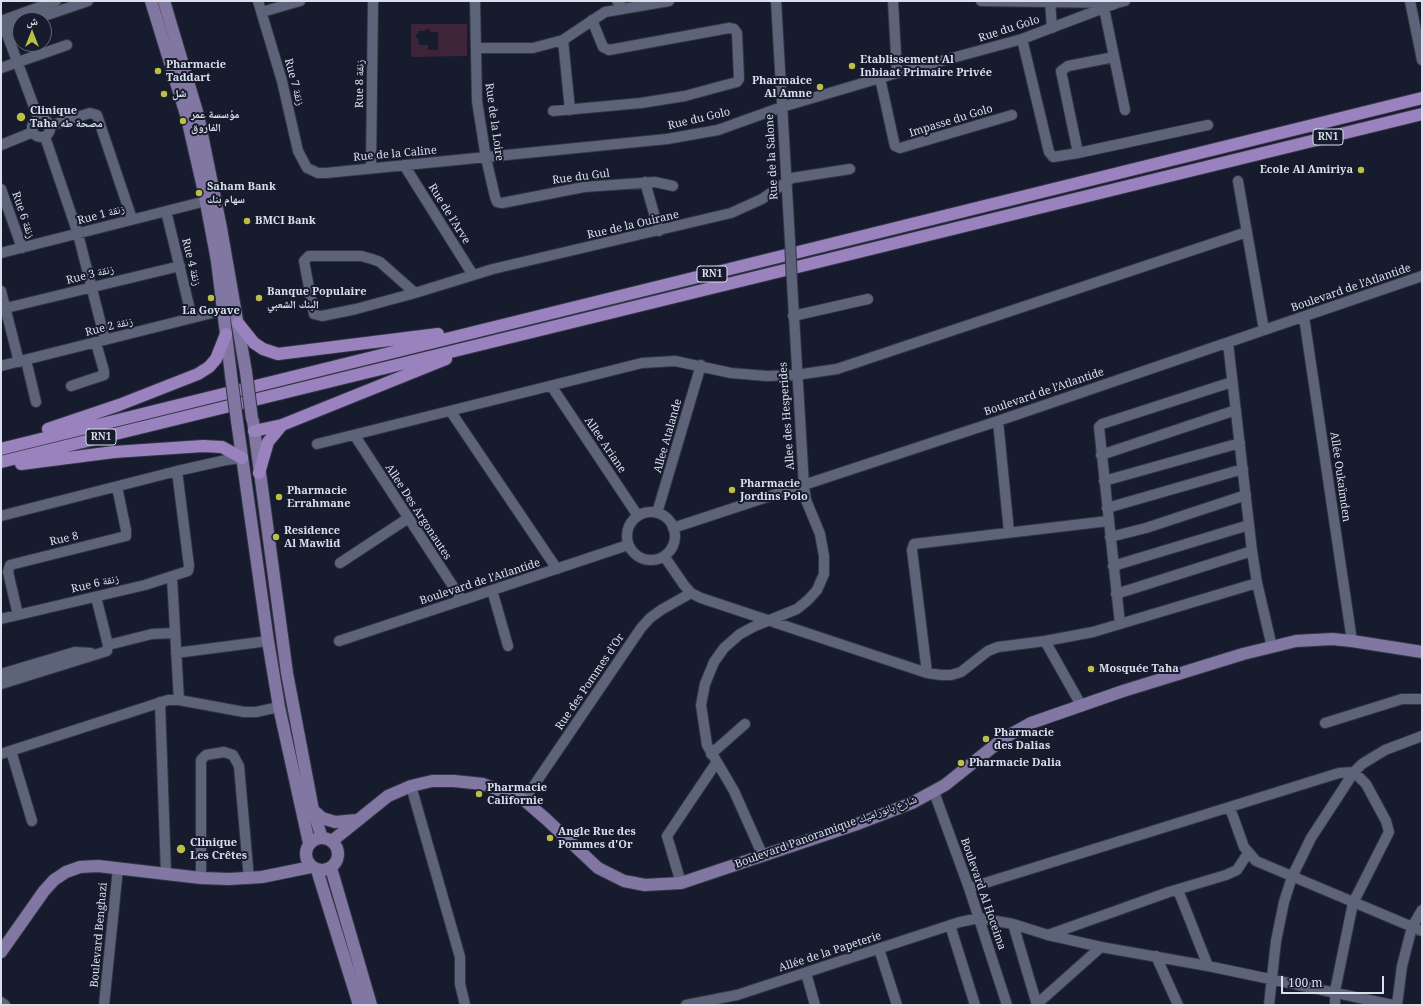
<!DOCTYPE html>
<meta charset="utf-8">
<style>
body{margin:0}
#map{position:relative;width:1423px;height:1006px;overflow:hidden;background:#161b2d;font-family:"Noto Serif","Noto Naskh Arabic",serif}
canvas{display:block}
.frame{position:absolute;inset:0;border:2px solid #dadfec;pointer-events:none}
.north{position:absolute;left:12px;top:12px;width:40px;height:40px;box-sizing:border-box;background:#161b2d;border:1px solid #646979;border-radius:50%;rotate:0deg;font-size:11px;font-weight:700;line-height:16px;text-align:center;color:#dadfec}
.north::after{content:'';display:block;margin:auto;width:14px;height:18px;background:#bbc044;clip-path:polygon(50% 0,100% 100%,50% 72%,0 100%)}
.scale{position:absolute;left:1281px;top:976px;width:103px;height:18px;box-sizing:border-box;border:2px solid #dadfec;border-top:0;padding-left:5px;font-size:12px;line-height:14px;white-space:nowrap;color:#dadfec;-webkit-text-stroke:3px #161b2d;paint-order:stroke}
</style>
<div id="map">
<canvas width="1423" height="1006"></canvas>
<div class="frame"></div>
<div class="north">ش</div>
<div class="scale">100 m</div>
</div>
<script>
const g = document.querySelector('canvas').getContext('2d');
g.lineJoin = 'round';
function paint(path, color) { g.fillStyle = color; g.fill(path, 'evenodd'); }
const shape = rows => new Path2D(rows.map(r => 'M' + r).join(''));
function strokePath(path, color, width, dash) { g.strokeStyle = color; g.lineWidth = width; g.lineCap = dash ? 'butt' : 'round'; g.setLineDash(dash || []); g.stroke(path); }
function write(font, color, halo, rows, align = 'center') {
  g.font = font + ' "Noto Serif","Noto Naskh Arabic",serif'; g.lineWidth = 4; g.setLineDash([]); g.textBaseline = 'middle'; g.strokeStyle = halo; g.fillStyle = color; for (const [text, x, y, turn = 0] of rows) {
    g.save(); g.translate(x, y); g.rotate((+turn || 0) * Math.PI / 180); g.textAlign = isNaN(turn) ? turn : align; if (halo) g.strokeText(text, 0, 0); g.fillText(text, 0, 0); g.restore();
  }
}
paint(shape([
 [411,24,467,24,467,56,411,57],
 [426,29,430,29,430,32,438,32,438,50,428,50,428,45,419,45,418,38,416,38,416,34,418,34,418,31,425,31]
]), '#3d2439');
const minor = shape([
 [258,1,282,81,298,151,307,168,318,173,326,173,667,139,718,130,782,107,897,73,1022,39,1117,3],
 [475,1,477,101,486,158,495,197,497,202,502,203,584,187,655,182,673,186],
 [617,1,620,3],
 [776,1,790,241],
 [893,1,897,73],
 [981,1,1117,3,1125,1],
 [1050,1,1052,28],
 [1410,1,1422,60],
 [1104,8,1125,110],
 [262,12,300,1],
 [32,20,88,1],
 [1,21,56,1],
 [5,29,39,120],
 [1,31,20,24],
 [1022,39,1049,152,1053,157,1078,153,1208,125],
 [563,40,570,110],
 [477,48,533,48,563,40,605,12,669,1],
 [1,68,67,45],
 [880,78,894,142,895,146,900,148,1012,115],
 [553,111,641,103,685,96,718,87,737,82,739,79,737,33,734,29,729,28,609,50,603,47,592,20],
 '32 128a9 9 0 1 1 18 0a9 9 0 1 1-18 0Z',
 [49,126,90,113,97,115,132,219],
 [45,137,78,234,105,340],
 [1,145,33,132],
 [1078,153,1061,71,1068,66,1114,57],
 [404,165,473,275],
 [371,168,373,1],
 [1238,181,1264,330],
 [645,182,659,231],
 [1,189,22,248],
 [166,211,192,318],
 [1,253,206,201],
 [1,291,19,362],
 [415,293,380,262,372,259,361,256,309,256,304,261,314,314,322,316,356,309,415,293,493,269,731,213,762,199,792,178,850,169],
 [6,308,180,266],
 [793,316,868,299],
 [1304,317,1352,641],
 [1228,343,1252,551,1257,583,1272,647],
 [26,360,36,402],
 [1,366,224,310],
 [71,386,104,375,104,371,96,343],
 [552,387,638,516],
 [451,412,557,569],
 [998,421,1009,532],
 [355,436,462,600],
 [317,444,642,363,675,361,731,373,767,376,796,375,837,369,1247,232],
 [1101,455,1236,410],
 [1104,481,1240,443],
 [1107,508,1243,469],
 '627 536a24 24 0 1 1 48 0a24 24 0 1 1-48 0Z',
 [657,513,701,365],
 [1,516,177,471,226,460,242,458],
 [673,528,998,421,1422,276],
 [1110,537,1146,528,1246,495],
 [664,556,684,585,691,593,701,598,927,673,941,675,951,675,961,672,988,651,998,647,1045,641,1093,632,1257,583],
 [340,563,407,519],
 [1113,566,1249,525],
 [172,578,179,700],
 [492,590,508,646],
 [1116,594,1252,551],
 [18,615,8,572,10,565,126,536,126,530,117,487],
 [1,619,145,585,188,571,189,566,177,471],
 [1120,624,1099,427,1102,424,1232,382],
 [339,641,628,545],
 [1045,641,1081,705],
 [108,645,152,634,175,633],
 [176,653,268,641],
 [927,673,912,550,914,544,1108,521],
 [1,674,75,652,91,653],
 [1,684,107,651,108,645,96,597],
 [160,702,166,874],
 [1325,723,1402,699,1422,699],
 [11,751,32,821],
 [1,754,168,700,179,700,244,712,256,712,279,707],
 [711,754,745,724],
 [411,786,460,957,460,984,465,1005],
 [934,792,969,888,1007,1005],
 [524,800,641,628,650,618,661,610,691,593],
 [1230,808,1244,847,1256,861,1422,931],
 [763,856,734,791,707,745,701,705,705,684,714,662,724,648,740,634,755,626,797,609,808,600,817,590,824,574,824,556,820,534,806,500,804,486,792,282],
 [201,878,201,760,206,755,224,752,233,755,239,766,249,879],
 [681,883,667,836,716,763],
 [969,888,1339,773,1354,772,1366,784,1386,821,1389,832,1353,903,1335,991,1335,1005],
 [1176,891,1180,895,1208,966],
 [1013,924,1037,1005],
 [950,925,975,1005],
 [1048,935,1169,892,1226,875,1237,870,1248,853],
 [879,949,897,1005],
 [1156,956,1178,1005],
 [806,973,815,1005],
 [1,1002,5,1005],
 [1037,1004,1101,947],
 [104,1005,118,868],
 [686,1005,737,995,960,922,979,918,1013,924,1048,935,1101,947,1208,966,1393,1005],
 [1269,1005,1276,941,1284,902,1292,877,1311,838,1354,772,1362,764,1385,750,1422,736],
 [1397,1005,1402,966,1412,927,1422,910]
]);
const major = shape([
 [151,1,187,118,204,192,217,261,231,375],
 [164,1,198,115,221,228,246,372],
 [237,421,268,641,279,707,309,843],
 [253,421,287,673,313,810,322,838],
 [313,810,322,818,335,822,357,820],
 '306 854a16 16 0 1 1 32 0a16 16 0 1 1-32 0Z',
 [332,841,388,796,411,786,432,781,454,781,483,784,524,800,546,819,598,868,624,881,645,885,681,883,860,823,912,803,945,785,1004,738,1031,723,1123,691,1243,654,1296,641,1332,639,1352,641,1422,652],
 [331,868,371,1005],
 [317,870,359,1005],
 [1,952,44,891,54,880,66,872,80,867,98,866,201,878,229,879,262,877,311,867]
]);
const highway = shape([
 [238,323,254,343,263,349,278,354,438,334],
 [48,429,119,405,198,374,209,367,216,359,226,334],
 [254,431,282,425],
 [1,449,1422,98],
 [1,462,1422,114],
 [21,464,114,452,203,446,222,447,242,458],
 [259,473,268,442,282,425,446,359]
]);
strokePath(minor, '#323544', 12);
strokePath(major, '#323544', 14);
strokePath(highway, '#323544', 14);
strokePath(minor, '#5d647a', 10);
strokePath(major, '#8276a3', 12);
strokePath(highway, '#9a82bf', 12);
const minorBridge = shape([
 [790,241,792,282]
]);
const majorBridge = shape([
 [246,372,252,419],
 [231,375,237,421]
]);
strokePath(minorBridge, '#323544', 12, []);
strokePath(majorBridge, '#323544', 14, []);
strokePath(minorBridge, '#5d647a', 10);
strokePath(majorBridge, '#8276a3', 12);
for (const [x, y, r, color] of [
 [852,66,4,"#bbc044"],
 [158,71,4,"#bbc044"],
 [820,87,4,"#bbc044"],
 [164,94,4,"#bbc044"],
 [21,117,5,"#bbc044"],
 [183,121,4,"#bbc044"],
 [1361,170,4,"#bbc044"],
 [199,193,4,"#bbc044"],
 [247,221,4,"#bbc044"],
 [211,298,4,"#bbc044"],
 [259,298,4,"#bbc044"],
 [732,490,4,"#bbc044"],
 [279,497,4,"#bbc044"],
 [276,537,4,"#bbc044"],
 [1091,669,4,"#bbc044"],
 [986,739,4,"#bbc044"],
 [961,763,4,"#bbc044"],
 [479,794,4,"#bbc044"],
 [550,838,4,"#bbc044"],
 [181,849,5,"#bbc044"]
]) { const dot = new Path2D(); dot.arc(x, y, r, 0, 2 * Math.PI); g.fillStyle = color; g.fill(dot); strokePath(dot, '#161b2d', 1.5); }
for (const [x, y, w] of [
 [1328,137,30],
 [712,274,30],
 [101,437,30]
]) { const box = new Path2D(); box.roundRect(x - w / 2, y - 8, w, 16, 3); g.fillStyle = '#161b2d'; g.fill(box); strokePath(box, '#dadfec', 1); }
write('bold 10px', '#dadfec', null, [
 ["RN1",1328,137],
 ["RN1",712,274],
 ["RN1",101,437]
]);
write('11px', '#dadfec', '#161b2d', [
 ["Rue du Golo",1009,29,-18],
 ["Rue 7 زنقة",294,82,75],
 ["Rue 8 زنقة",360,84,-89],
 ["Rue du Golo",699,119,-13],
 ["Impasse du Golo",951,121,-17],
 ["Rue de la Loire",494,122,82],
 ["Rue de la Caline",395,154,-5],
 ["Rue de la Salone",772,157,-93],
 ["Rue du Gul",581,177,-7],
 ["Rue de l'Arve",449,214,58],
 ["Rue 6 زنقة",23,215,71],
 ["Rue 1 زنقة",101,215,-15],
 ["Rue de la Ouirane",633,225,-13],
 ["Rue 4 زنقة",191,262,76],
 ["Rue 3 زنقة",90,275,-14],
 ["Boulevard de l'Atlantide",1351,288,-19],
 ["Rue 2 زنقة",109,327,-14],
 ["Boulevard de l'Atlantide",1044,392,-19],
 ["Allee des Hesperides",787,416,-94],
 ["Allee Atalande",668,436,-74],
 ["Allee Ariane",605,445,56],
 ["Allée Oukaïmden",1340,477,82],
 ["Allee Des Argonautes",418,512,57],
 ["Rue 8",64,539,-13],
 ["Boulevard de l'Atlantide",480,582,-18],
 ["Rue 6 زنقة",95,584,-13],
 ["Rue des Pommes d'Or",590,682,-56],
 ["Boulevard Panoramique شارع بانوراميك",826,832,-20],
 ["Boulevard Al Hoceima",983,894,71],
 ["Boulevard Benghazi",99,935,-85],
 ["Allée de la Papeterie",830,952,-18]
]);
write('bold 11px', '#dadfec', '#161b2d', [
 ["Etablissement Al",860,60],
 ["Inbiaat Primaire Privée",860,73],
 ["Pharmacie",166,65],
 ["Taddart",166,78],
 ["Pharmaice",812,81,"right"],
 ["Al Amne",812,94,"right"],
 ["شل",172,94],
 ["Clinique",30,111],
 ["Taha مصحة طه",30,124],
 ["مؤسسة عمر",191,115],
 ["الفاروق",191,128],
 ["Ecole Al Amiriya",1353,170,"right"],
 ["Saham Bank",207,187],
 ["سهام بنك",207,200],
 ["BMCI Bank",255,221],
 ["Banque Populaire",267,292],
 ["البنك الشعبي",267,305],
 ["La Goyave",211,311,"center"],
 ["Pharmacie",740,484],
 ["Jordins Polo",740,497],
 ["Pharmacie",287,491],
 ["Errahmane",287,504],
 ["Residence",284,531],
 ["Al Mawlid",284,544],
 ["Mosquée Taha",1099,669],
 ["Pharmacie",994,733],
 ["des Dalias",994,746],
 ["Pharmacie Dalia",969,763],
 ["Pharmacie",487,788],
 ["Californie",487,801],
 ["Angle Rue des",558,832],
 ["Pommes d'Or",558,845],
 ["Clinique",190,843],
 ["Les Crêtes",190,856]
], 'left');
</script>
